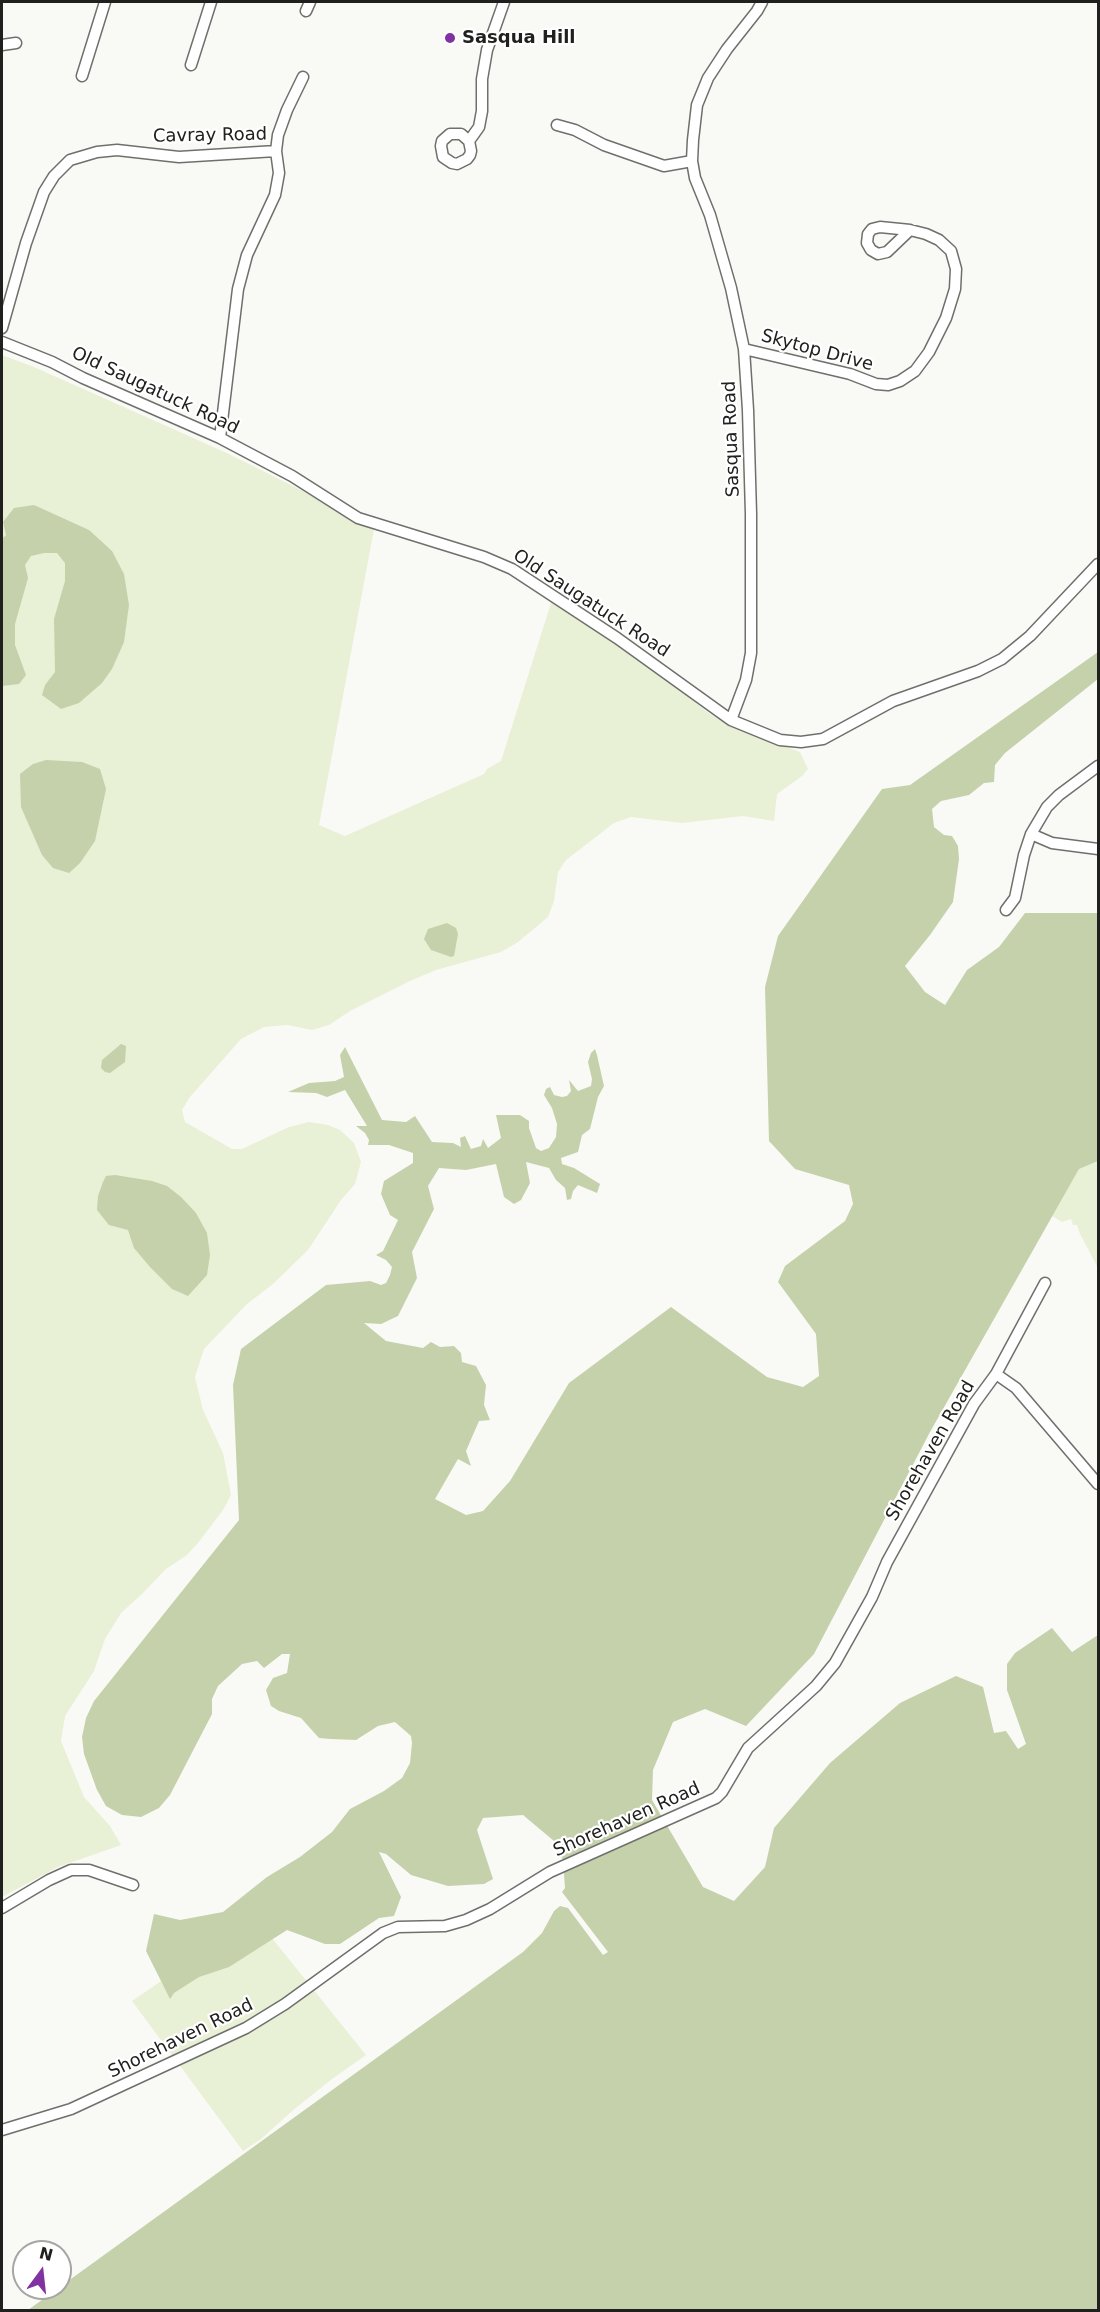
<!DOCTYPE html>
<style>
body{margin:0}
#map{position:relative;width:1100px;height:2312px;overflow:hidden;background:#f9faf6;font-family:"DejaVu Sans",sans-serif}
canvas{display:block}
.frame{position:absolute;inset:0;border:3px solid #20211f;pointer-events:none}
.north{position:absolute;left:12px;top:2240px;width:60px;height:60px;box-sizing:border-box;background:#fff;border:2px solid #a6a6a5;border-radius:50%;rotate:15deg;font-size:16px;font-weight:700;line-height:24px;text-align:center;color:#20211f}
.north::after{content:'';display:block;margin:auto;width:21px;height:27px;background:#8032a3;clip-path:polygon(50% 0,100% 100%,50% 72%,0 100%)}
</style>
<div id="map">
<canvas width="1100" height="2312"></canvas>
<div class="frame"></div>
<div class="north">N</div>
</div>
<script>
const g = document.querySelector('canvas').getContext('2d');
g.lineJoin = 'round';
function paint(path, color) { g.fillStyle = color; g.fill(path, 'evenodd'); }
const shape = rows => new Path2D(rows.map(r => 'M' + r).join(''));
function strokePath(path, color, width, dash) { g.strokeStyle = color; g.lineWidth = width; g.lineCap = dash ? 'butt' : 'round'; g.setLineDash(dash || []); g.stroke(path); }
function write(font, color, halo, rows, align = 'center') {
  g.font = font + ' "DejaVu Sans",sans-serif'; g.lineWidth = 4.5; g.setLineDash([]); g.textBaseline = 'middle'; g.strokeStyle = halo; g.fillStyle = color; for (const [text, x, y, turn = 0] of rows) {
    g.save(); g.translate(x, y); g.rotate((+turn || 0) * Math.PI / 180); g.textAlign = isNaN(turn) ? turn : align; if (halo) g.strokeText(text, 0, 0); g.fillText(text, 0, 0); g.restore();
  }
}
paint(shape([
 [2,355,34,367,229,454,307,493,349,519,374,529,319,825,345,836,484,774,487,769,501,761,552,600,597,629,672,683,707,712,731,726,800,752,808,769,802,776,777,794,774,821,743,816,682,823,631,817,614,823,566,860,558,872,554,901,548,917,518,942,501,952,436,970,410,981,350,1011,329,1025,312,1030,288,1025,264,1027,241,1039,190,1097,182,1110,185,1122,232,1149,242,1149,289,1127,309,1122,328,1125,340,1130,354,1143,361,1162,355,1184,341,1200,308,1250,273,1284,247,1304,204,1349,195,1377,203,1410,223,1453,231,1495,223,1510,198,1543,187,1555,166,1569,142,1594,121,1613,105,1639,94,1671,65,1716,61,1741,84,1797,110,1826,121,1845,58,1867,2,1897],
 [1098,1161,1098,1268,1080,1234,1077,1225,1073,1225,1071,1219,1062,1222,1052,1216,1079,1169],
 [255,1917,366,2055,332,2079,292,2111,261,2139,243,2151,132,2001]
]), '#e8f0d6');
paint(shape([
 [34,505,89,530,112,551,124,574,129,605,124,642,112,669,102,683,79,703,61,709,42,695,45,685,55,672,54,619,65,581,65,563,57,553,44,553,31,556,25,565,28,578,15,624,15,645,26,675,19,684,2,686,2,539,6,535,3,522,14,508],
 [1098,652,1098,679,1005,753,995,765,994,782,984,783,969,795,941,801,932,809,934,827,944,835,952,836,958,846,959,859,953,902,930,935,905,966,925,992,945,1005,967,970,999,947,1025,913,1098,913,1098,1161,1079,1169,930,1432,814,1654,746,1726,705,1709,673,1722,653,1770,652,1800,703,1887,734,1901,765,1867,774,1828,830,1763,900,1703,956,1676,983,1687,994,1733,1006,1731,1018,1749,1026,1744,1007,1690,1007,1664,1015,1653,1052,1628,1072,1652,1098,1635,1098,2310,28,2310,523,1952,542,1933,554,1911,560,1906,568,1908,603,1955,608,1952,562,1892,565,1888,563,1860,554,1841,523,1815,483,1818,477,1830,493,1879,484,1884,448,1886,411,1875,386,1854,379,1852,401,1897,394,1916,379,1918,340,1944,325,1944,287,1930,229,1967,199,1977,174,1993,170,1999,146,1951,154,1914,180,1920,223,1912,267,1877,300,1857,332,1832,350,1809,384,1791,402,1778,410,1763,412,1743,411,1736,395,1722,378,1726,356,1740,330,1739,319,1738,301,1718,279,1711,271,1706,266,1690,273,1678,287,1673,290,1654,282,1654,264,1668,257,1661,242,1664,218,1686,212,1699,212,1714,170,1795,159,1808,141,1817,122,1815,106,1806,97,1790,84,1754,82,1737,86,1718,94,1701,239,1520,233,1385,241,1349,326,1285,370,1281,381,1285,386,1283,390,1275,392,1267,386,1260,376,1255,383,1251,398,1220,390,1215,381,1194,384,1181,413,1163,413,1153,389,1145,368,1145,369,1140,365,1133,356,1126,367,1126,345,1090,327,1097,316,1093,288,1092,309,1083,335,1081,344,1077,340,1055,345,1047,382,1120,406,1122,415,1116,432,1142,453,1143,461,1147,460,1138,465,1136,471,1149,481,1146,483,1139,488,1148,501,1138,496,1115,520,1115,529,1121,529,1128,536,1148,541,1151,549,1148,556,1137,557,1124,552,1108,544,1095,546,1089,550,1087,554,1095,562,1097,567,1096,571,1091,569,1080,578,1091,591,1086,592,1079,588,1062,591,1053,595,1049,597,1055,604,1086,598,1097,590,1129,582,1135,578,1152,561,1158,562,1164,574,1168,600,1184,597,1193,578,1185,573,1191,571,1199,567,1200,565,1188,556,1180,549,1168,526,1162,530,1183,521,1200,514,1204,504,1197,496,1164,466,1170,439,1168,428,1186,434,1209,412,1252,417,1278,398,1316,381,1324,364,1323,386,1341,423,1348,431,1342,440,1347,454,1346,461,1353,462,1362,476,1366,486,1385,484,1405,490,1420,479,1421,466,1451,471,1466,458,1459,435,1499,466,1515,483,1511,510,1481,569,1383,671,1307,767,1377,803,1387,819,1376,816,1334,778,1282,785,1266,845,1221,853,1204,849,1185,795,1169,769,1141,765,987,778,936,882,789,910,785],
 [46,760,82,762,100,769,106,789,95,841,80,863,69,873,53,868,42,855,21,807,20,774,33,764],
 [447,923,456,928,458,934,454,956,451,957,431,950,424,939,428,929],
 [121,1044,126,1046,125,1062,110,1073,105,1072,101,1068,102,1060],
 [115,1175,152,1181,167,1186,181,1197,196,1213,207,1233,210,1255,207,1275,188,1296,172,1289,150,1267,134,1248,128,1230,109,1225,97,1210,98,1196,103,1182,106,1176]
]), '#c5d1ab');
const minor = shape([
 [306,11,310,2],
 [2,45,16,43],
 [191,65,211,2],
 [82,76,105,2],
 [557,125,575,130,604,145,664,166,692,161],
 [469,141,461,134,450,134,442,141,441,146,443,157,452,163,457,164,467,159,470,155,471,151,469,141,479,127,482,111,482,79,487,50,504,2],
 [2,328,26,243,44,192,54,176,70,160,97,152,117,150,179,157,276,151],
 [2,342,52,362,83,378,220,438,292,476,358,518,484,557,512,569,617,638,731,720,780,740,801,742,823,739,893,701,978,671,1002,659,1030,636,1098,564],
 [744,349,850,374,876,384,888,385,900,381,915,371,929,352,946,318,955,289,956,269,951,251,939,240,926,234,910,230,880,227,872,229,868,234,867,243,871,250,878,254,887,252,910,230],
 [220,438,238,289,247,255,275,195,279,173,276,151,278,135,287,110,303,77],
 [731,720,746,680,751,653,751,514,748,410,744,349,731,288,710,215,695,178,692,161,693,140,697,105,708,78,727,49,757,11,762,2],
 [1031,834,1052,843,1098,849],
 [1006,910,1015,898,1024,855,1031,834,1047,807,1059,795,1098,766],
 [996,1374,1016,1388,1098,1484],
 [2,1908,49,1880,71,1870,89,1870,133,1885],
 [2,2130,71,2109,246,2028,285,2004,383,1933,398,1927,445,1926,466,1920,490,1909,550,1872,716,1798,722,1792,748,1748,816,1686,835,1663,872,1597,887,1562,974,1404,996,1374,1045,1283]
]);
strokePath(minor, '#6f706d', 13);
strokePath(minor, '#fff', 10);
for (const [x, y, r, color] of [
 [450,38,6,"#8032a3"]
]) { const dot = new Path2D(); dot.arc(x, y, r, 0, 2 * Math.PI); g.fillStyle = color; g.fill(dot); strokePath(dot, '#fff', 2); }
write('bold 18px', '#20211f', '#fff', [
 ["Sasqua Hill",462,38]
], 'left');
write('18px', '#20211f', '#fff', [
 ["Cavray Road",210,136,-1],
 ["Skytop Drive",817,351,15],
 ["Old Saugatuck Road",155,391,25],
 ["Sasqua Road",732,439,-92],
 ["Old Saugatuck Road",591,604,33],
 ["Shorehaven Road",931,1451,-60],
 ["Shorehaven Road",627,1820,-24],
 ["Shorehaven Road",181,2039,-26]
]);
</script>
